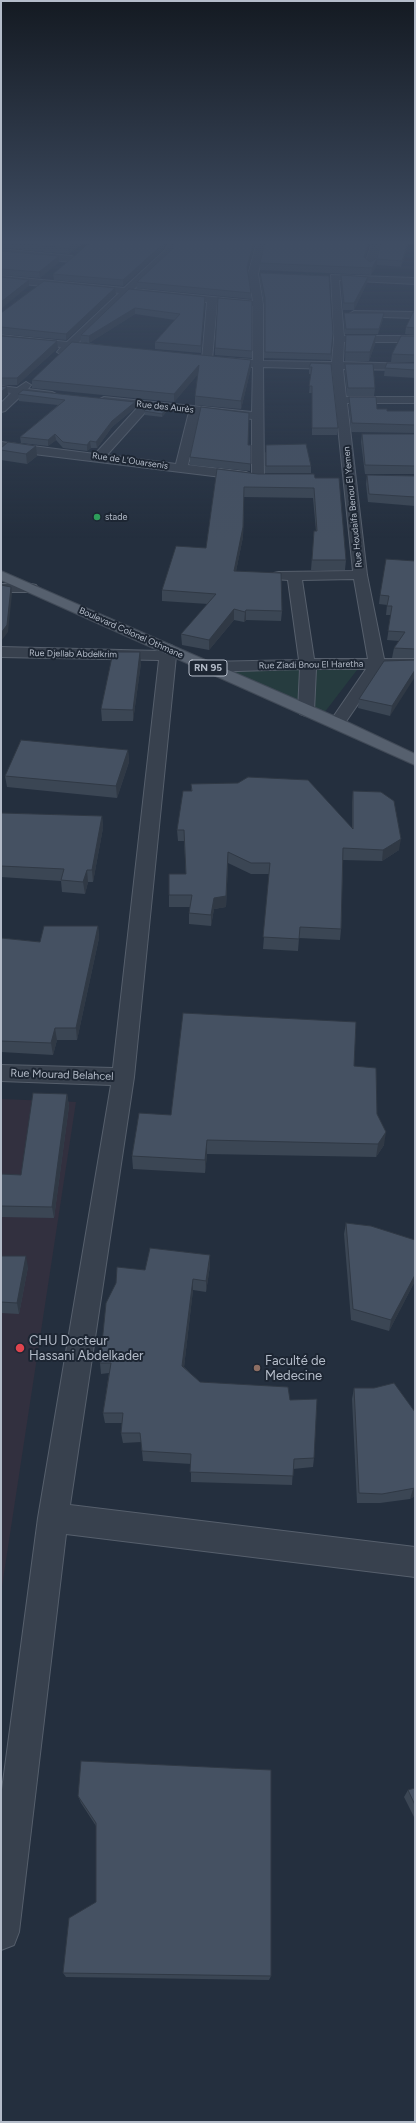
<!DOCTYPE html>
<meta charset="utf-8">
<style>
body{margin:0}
#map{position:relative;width:416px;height:2123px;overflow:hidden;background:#242f3e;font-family:Figtree,sans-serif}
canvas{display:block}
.frame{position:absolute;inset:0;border:2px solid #b4bcc9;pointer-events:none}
</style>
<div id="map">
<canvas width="416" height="2123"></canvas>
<div class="frame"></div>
</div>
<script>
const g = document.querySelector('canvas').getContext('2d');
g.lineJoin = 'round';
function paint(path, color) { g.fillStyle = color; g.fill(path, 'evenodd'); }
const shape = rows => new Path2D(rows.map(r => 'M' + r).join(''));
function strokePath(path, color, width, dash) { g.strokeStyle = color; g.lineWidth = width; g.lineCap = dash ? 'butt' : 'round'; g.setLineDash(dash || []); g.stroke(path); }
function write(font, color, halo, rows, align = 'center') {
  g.font = font + ' Figtree,sans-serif'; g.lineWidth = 4; g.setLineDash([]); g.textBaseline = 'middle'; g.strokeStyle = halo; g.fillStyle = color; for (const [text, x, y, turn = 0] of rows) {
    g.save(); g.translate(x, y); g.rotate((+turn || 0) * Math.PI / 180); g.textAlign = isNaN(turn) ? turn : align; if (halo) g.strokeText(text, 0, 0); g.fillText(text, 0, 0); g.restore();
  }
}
paint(shape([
 [1,1099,76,1102,1,1593]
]), '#32303f');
paint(shape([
 [227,669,357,670,324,713]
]), '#263c3f');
const street = shape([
 [170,242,178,242,170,255,134,289,253,301,248,274,257,242,265,242,258,274,263,304,263,361,332,362,334,339,331,275,415,278,415,284,339,280,344,336,415,336,415,342,344,342,343,362,415,364,415,370,343,369,346,397,415,397,415,403,347,403,367,575,384,659,415,659,415,669,382,669,343,726,331,726,329,723,366,669,316,669,314,711,312,714,306,716,300,714,298,711,300,669,207,672,201,670,199,667,201,664,207,662,299,660,288,580,274,579,272,576,274,573,279,572,353,571,332,369,263,367,264,478,258,482,254,481,252,477,246,480,1,450,1,442,95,454,138,407,100,402,98,400,104,397,252,412,253,367,221,364,216,361,221,358,253,360,253,306,217,303,212,360,207,363,202,360,207,302,129,294,78,343,103,346,104,348,103,350,99,351,72,348,62,355,57,352,61,347,1,341,1,335,67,342,119,293,1,282,1,276,124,288,164,251,170,242],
 [149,408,189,412,176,464,107,455,149,408],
 [200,413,252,419,252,475,246,472,188,465,200,413],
 [354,579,368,659,314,659,302,580,354,579],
 [372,242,380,242,375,264,370,267,365,264,372,242],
 [1,249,72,256,76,259,72,262,1,255,1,249],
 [354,311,415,312,415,318,351,316,349,314,354,311],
 [26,382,31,385,28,389,52,392,58,395,52,398,22,395,5,411,1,412,1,403,11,393,1,392,1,386,17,388,26,382],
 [1,584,31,584,36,585,38,588,36,591,31,592,1,592,1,584],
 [168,644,173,646,176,649,176,656,134,1077,70,1505,415,1547,415,1577,66,1534,19,1932,14,1945,1,1950,1,1797,38,1518,111,1085,1,1081,1,1065,113,1068,159,660,1,657,1,647,160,651,163,646,168,644]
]);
const primary = shape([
 [1,571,343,720,415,754,415,765,1,580,1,571]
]);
strokePath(street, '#565f6c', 2);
strokePath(primary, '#414a57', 2);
paint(street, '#38414e');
paint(primary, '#56606e');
paint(shape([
 [1,242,85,242,69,254,1,248],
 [256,242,247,271,251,293,251,299,137,288,137,282,171,250],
 [408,246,401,267,377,265,371,275,260,270,260,263,365,258,370,262],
 [163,250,123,286,54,280,53,274],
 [1,251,59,256,59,262,40,278,1,275],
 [260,273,333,333,331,360,264,358,264,304,260,279],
 [341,275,368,277,367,283,354,310,343,310,341,282],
 [129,289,205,297,205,303,201,353,155,349,155,342,175,320,135,314,89,343,81,342,81,335],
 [116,294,66,340,1,334,1,313],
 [252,301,252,358,215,355,215,348],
 [415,312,415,335,405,334,406,327],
 [344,313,383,319,378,334,345,334,344,319],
 [346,335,376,335,375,344,369,361,345,361],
 [1,336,57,341,58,348,17,385,1,385],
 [415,336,415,362,391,362,392,354],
 [251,360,251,368,241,409,195,405,195,396,198,374,174,402,32,388,32,380],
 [311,363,338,428,337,435,312,435,312,393,309,393,311,374,309,374,309,367],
 [415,363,415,378,384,376,385,368],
 [345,364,375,388,374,396,347,396,345,371],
 [18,394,135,402,135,408,112,427,97,448,91,448,87,451,63,448,56,440,48,446,21,443,20,437,58,405,19,401],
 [349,397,377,409,387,411,415,411,415,433,351,432,349,404],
 [144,411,167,411,162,417,145,415],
 [362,434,415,434,415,474,365,474,361,442],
 [251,445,250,471,190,465,190,457],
 [1,448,37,456,27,464,1,460],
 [265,452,311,466,311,473,265,473],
 [217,469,258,474,315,478,346,560,345,570,311,570,314,531,316,531,313,498,244,497,243,537,236,571,282,611,281,621,246,620,244,622,234,620,209,650,182,645,181,634,208,604,162,601,162,590,206,548],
 [367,475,415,476,415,506,368,502,366,484],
 [415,561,415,658,392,658,394,648,399,641,387,640,391,615,386,615,387,605,379,604,380,595],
 [415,660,390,716,358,708,359,699],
 [141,663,133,721,102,721,101,709],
 [128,750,129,762,117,798,7,787,5,776],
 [191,784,352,828,352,802,353,791,399,850,382,861,343,860,341,929,340,940,299,938,298,951,263,949,269,874,251,874,228,863,226,907,214,909,211,926,189,924,189,913,190,907,169,907,169,895,186,874,184,841,178,841,177,830,191,791],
 [1,813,102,816,103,828,93,882,88,882,85,894,62,892,61,881,1,877],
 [98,926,99,938,77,1040,57,1040,53,1055,1,1052,1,938,40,942],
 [354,1066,377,1114,384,1145,376,1157,207,1154,205,1173,133,1169,132,1156,171,1115],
 [67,1094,69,1106,54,1218,1,1217,1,1174,21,1175],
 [346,1223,415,1240,415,1281,389,1331,351,1320,344,1234],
 [1,1256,28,1267,19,1314,1,1313],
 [210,1266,206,1292,193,1290,184,1367,200,1382,290,1400,314,1458,313,1467,293,1469,292,1485,191,1482,191,1464,143,1461,141,1442,123,1443,121,1433,122,1423,105,1423,103,1413,109,1373,101,1374,100,1363,145,1270],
 [354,1388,415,1412,415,1496,410,1499,380,1503,357,1503,352,1399],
 [415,1788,415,1819,404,1797,408,1790],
 [78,1796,271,1976,269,1980,66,1977,63,1973,96,1902,96,1826,81,1803]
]), '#3b4654');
paint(shape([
 [76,242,85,242,69,254,68,248],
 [164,242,168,242,163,250,123,286,123,280],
 [254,242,256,242,247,274,247,267],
 [369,242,370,242,364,264,364,257],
 [408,242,409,242,408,246,401,267,402,261],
 [59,256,59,262,40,278,39,272],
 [377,259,377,265,371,275,372,268],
 [368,277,367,283,354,310,354,303],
 [29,280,29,286,1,309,1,302],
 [115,288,116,294,66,340,66,334],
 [205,297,205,303,201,353,201,346],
 [135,308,135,314,89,343,89,336],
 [384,313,383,319,378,334,379,329],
 [376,335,375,344,369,361,370,352],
 [57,341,58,348,17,385,17,378],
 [251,360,251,368,241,409,241,401],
 [199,365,199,373,174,402,174,394],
 [7,387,8,394,1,400,1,392],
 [135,402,135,408,112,427,97,448,96,442,112,421],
 [167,407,167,411,162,417,162,414],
 [55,434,56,440,48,446,48,440],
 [90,441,91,448,87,451,87,445],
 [36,446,37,456,27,464,26,454],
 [244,487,243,537,234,581,234,571],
 [11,587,12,594,8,632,2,640,1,633],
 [234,609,234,620,209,650,209,640],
 [246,610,246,620,244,622,245,612],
 [140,652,141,663,133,721,133,710],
 [415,670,415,677,390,716,392,706],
 [128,750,129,762,117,798,116,786],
 [102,816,103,828,93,882,92,870],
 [401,839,399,850,382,861,383,850],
 [228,852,226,907,214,909,211,926,211,915,214,898],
 [87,870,88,882,85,894,83,882],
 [98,926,99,938,77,1040,76,1028],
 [55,1028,57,1040,53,1055,51,1043],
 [67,1094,69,1106,54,1218,52,1207],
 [386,1132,384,1145,376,1157,378,1144],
 [207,1140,207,1154,205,1173,205,1160],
 [210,1255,210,1266,206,1292,206,1281],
 [26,1256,28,1267,19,1314,17,1303],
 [415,1275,415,1281,389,1331,391,1320],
 [193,1279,193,1290,183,1376,182,1366],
 [415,1488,415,1496,410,1499,413,1489]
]), '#303945');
const building = shape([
 [1,242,76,242,68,248,1,242],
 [91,242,164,242,163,244,123,280,53,274,91,242],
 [176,242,254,242,247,267,251,293,137,282,171,250,176,242],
 [265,242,369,242,364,257,370,262,377,258,381,242,408,242,402,261,377,259,372,268,260,263,265,242],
 [1,251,59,256,39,272,1,269,1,251],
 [260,273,329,276,333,333,331,354,265,352,265,298,260,273],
 [341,275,368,277,354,303,344,303,341,275],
 [1,277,29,280,1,302,1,277],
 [44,281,115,288,66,334,1,327,1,313,44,281],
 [129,289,205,297,201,346,155,342,180,314,135,308,89,336,81,335,129,289],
 [218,298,252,301,252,351,215,348,218,298],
 [413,312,415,312,415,328,406,327,413,312],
 [344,313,384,313,379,329,346,329,344,313],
 [346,335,376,335,370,352,345,352,346,335],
 [1,336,57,341,17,378,1,378,1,336],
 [401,336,415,336,415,355,392,354,401,336],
 [72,342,251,360,241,401,195,396,199,365,174,394,32,380,72,342],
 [311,363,331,364,338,428,312,428,312,386,309,386,312,367,309,367,311,363],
 [387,363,415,363,415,370,385,368,387,363],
 [345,364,373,364,375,388,348,388,345,364],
 [1,386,7,387,1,392,1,386],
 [23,390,135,402,112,421,96,442,90,441,87,445,63,442,55,434,48,440,20,437,65,400,18,394,23,390],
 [349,397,376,397,377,409,387,409,387,411,415,411,415,425,352,423,349,397],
 [149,406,167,407,162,414,144,411,149,406],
 [201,407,249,413,248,445,251,445,251,464,190,457,201,407],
 [362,434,415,434,415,466,365,465,362,434],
 [8,442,36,446,26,454,1,450,1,448,8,442],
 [306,444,311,466,266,466,266,445,306,444],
 [217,469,258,474,314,474,315,478,339,478,346,560,312,560,314,531,317,531,314,488,244,487,243,527,234,571,281,573,282,611,246,610,245,612,234,609,209,640,181,634,216,594,162,590,176,546,206,548,217,469],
 [367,475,415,476,415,497,369,494,367,475],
 [386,559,415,561,415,649,394,648,405,632,388,631,392,606,387,606,389,596,380,595,386,559],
 [1,585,11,587,7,625,1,633,1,585],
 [113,652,140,652,133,710,101,709,113,652],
 [415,660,415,670,392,706,359,699,384,661,415,660],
 [21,740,128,750,116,786,5,776,21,740],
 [248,777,308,780,353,829,353,791,381,792,394,801,401,839,383,850,343,848,341,929,300,927,299,939,263,937,270,863,251,863,228,852,226,896,214,898,211,915,189,913,192,895,169,895,169,874,186,874,184,830,177,830,183,791,192,791,191,784,238,783,248,777],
 [1,813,102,816,92,870,87,870,83,882,61,880,64,869,1,866,1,813],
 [44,926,98,926,76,1028,55,1028,51,1043,1,1041,1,938,40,942,44,926],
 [183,1013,356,1022,354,1066,376,1068,377,1114,386,1132,378,1144,207,1140,205,1160,132,1156,139,1113,171,1115,183,1013],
 [33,1093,67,1094,52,1207,1,1206,1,1174,21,1175,33,1093],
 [346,1223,371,1226,415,1240,415,1275,391,1320,353,1309,346,1223],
 [150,1248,210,1255,206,1281,193,1279,182,1366,200,1382,288,1387,290,1400,317,1399,314,1458,294,1459,293,1476,190,1472,191,1454,142,1451,140,1433,121,1433,123,1413,103,1413,111,1363,100,1363,106,1303,116,1283,117,1267,145,1270,150,1248],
 [1,1256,26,1256,17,1303,1,1302,1,1256],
 [394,1383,415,1412,415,1488,382,1494,359,1493,354,1388,374,1388,394,1383],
 [81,1761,271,1770,271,1976,63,1973,69,1918,96,1902,96,1823,78,1796,81,1761],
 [415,1788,415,1805,408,1790,415,1788]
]);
paint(building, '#455162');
strokePath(building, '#303945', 1);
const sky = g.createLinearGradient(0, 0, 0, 539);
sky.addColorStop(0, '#141a22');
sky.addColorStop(0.45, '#3f4d63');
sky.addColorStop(1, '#3f4d6300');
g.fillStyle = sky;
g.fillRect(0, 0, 416, 539);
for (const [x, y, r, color] of [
 [97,517,4,"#2e9e5b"],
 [20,1348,5,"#e0444e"],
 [257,1368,4,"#8d6e63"]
]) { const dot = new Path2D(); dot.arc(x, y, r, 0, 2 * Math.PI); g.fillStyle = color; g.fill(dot); strokePath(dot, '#1d2633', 1.5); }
write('9px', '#b4bcc9', '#1d2633', [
 ["Rue des Aurès",165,407,6],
 ["Rue de L'Ouarsenis",130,461,8],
 ["Rue Houdaifa Benou El Yemen",353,507,-96],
 ["Boulevard Colonel Othmane",131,633,24],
 ["Rue Djellab Abdelkrim",73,654,1],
 ["Rue Ziadi Bnou El Haretha",311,665,-1]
]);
write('9px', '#b4bcc9', '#1d2633', [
 ["stade",105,517]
], 'left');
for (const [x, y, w] of [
 [208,668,38]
]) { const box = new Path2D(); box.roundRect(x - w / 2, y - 8, w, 16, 3); g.fillStyle = '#1d2633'; g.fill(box); strokePath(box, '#b4bcc9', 1); }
write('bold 10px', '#b4bcc9', null, [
 ["RN 95",208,668]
]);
write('11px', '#b4bcc9', '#1d2633', [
 ["Rue Mourad Belahcel",62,1075,2]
]);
write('13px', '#b4bcc9', '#1d2633', [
 ["CHU Docteur",29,1341],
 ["Hassani Abdelkader",29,1356],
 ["Faculté de",265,1361],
 ["Medecine",265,1376]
], 'left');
</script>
